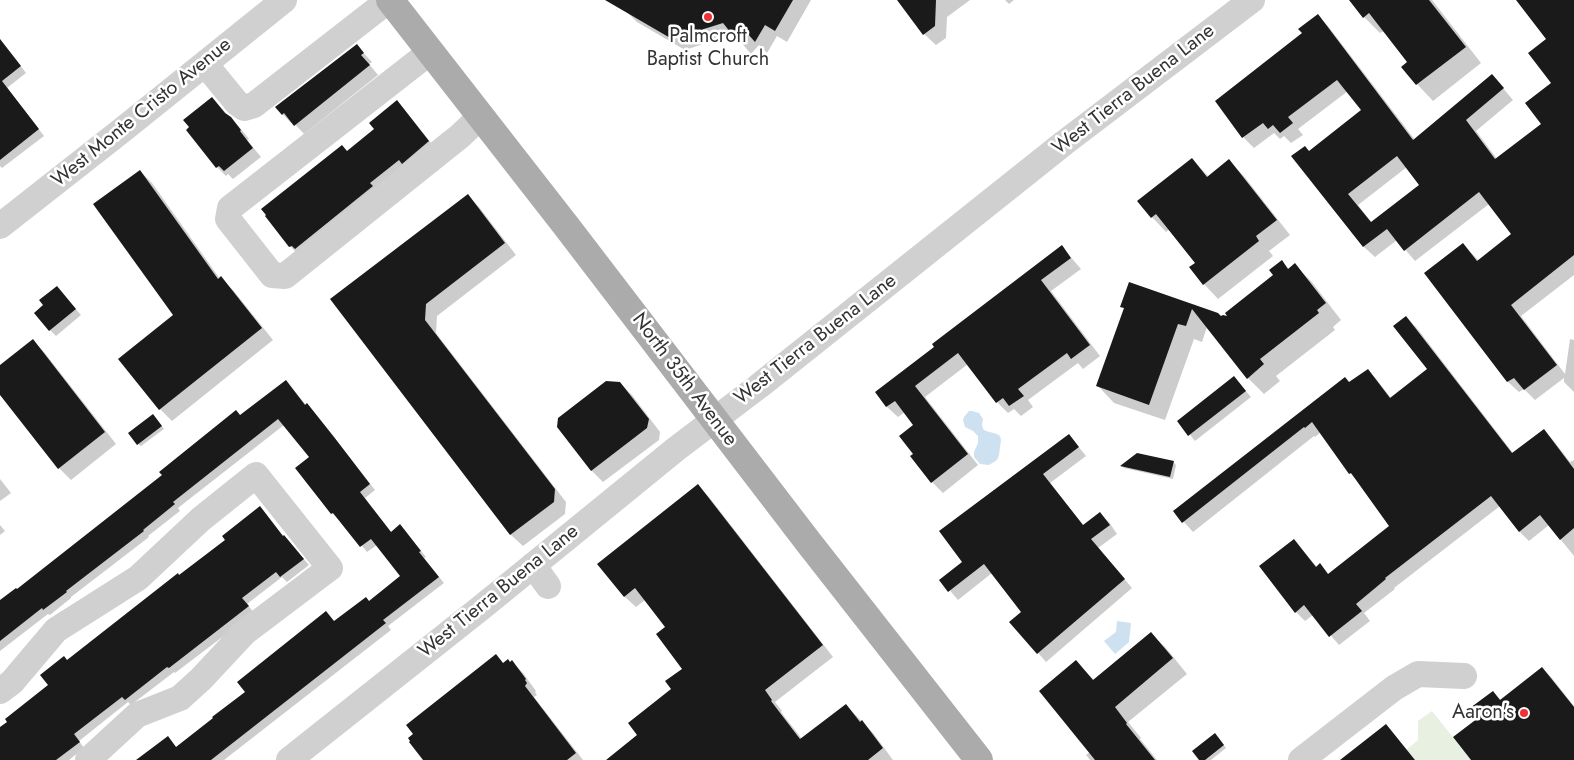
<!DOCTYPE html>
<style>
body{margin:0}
canvas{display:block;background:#fff}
</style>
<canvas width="1574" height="760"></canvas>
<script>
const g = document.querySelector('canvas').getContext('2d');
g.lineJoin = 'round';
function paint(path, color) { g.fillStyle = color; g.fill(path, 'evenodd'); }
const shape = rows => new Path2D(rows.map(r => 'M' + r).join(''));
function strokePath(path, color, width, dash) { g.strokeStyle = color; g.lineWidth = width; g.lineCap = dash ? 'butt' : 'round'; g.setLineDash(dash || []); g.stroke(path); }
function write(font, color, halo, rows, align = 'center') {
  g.font = font + ' Jost,sans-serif'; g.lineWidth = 5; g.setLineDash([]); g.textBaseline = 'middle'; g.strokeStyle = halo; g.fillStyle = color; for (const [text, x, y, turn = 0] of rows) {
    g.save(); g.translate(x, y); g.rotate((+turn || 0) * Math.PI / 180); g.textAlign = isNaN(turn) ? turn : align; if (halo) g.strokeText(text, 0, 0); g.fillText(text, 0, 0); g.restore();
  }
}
paint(shape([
 [1432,711,1471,760,1415,760,1406,750,1418,740,1418,721]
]), '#e8f0e1');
paint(shape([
 [969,411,972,411,979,413,983,419,982,425,983,429,986,431,997,434,1000,436,1001,440,999,455,997,460,989,465,980,464,974,457,974,452,978,443,978,436,973,431,965,427,963,420,964,417],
 [1117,621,1131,623,1129,642,1115,654,1104,641,1116,632]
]), '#cde1f0');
paint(shape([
 [622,0,811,0,787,42,777,36,767,53,759,45,751,54,734,34,685,50,637,22,625,10],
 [898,0,970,0,947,17,946,38,936,45,924,34],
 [1005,0,1014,0,1009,4],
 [1352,0,1432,0,1481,63,1433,101,1417,84,1409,62,1384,31,1380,33,1364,17],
 [1518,0,1574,0,1574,275,1521,316,1565,374,1570,339,1574,340,1574,392,1564,382,1564,378,1535,400,1524,389,1519,392,1508,382,1426,273,1463,244,1479,261,1513,235,1489,204,1415,261,1397,240,1375,257,1364,247,1293,156,1309,152,1363,110,1348,91,1298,129,1303,135,1291,143,1284,136,1280,139,1274,133,1254,148,1243,137,1216,101,1303,34,1318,16,1328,26,1415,140,1502,87,1513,100,1476,131,1497,159,1543,124,1553,84,1548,40],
 [1407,167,1421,185,1372,223,1358,205],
 [0,39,26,73,7,88,44,136,2,168,0,166],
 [357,46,372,62,369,64,378,75,304,134,293,122,291,123,277,108],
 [212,98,240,128,249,139,247,140,261,157,233,179,228,174,226,176,217,167,187,130],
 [396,102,407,113,439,153,301,257,290,246,348,152,376,129],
 [1192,159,1209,177,1229,161,1243,175,1290,235,1269,251,1273,256,1218,299,1204,284,1191,267,1196,263,1170,229,1166,232,1152,217,1139,201],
 [140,171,152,183,220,279,233,290,273,340,172,421,160,409,174,315],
 [468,196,479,207,516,255,437,316,436,333,566,502,565,514,523,546,511,535,331,299],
 [1062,247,1081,269,1051,291,1100,356,1083,369,1078,363,1028,400,1033,407,1021,416,1014,409,1008,413,997,402,968,364,925,397,978,465,943,493,932,482,915,454,915,425,905,412,898,417,887,407,877,392],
 [1281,262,1289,269,1294,265,1311,281,1341,320,1333,327,1335,330,1276,376,1280,381,1264,394,1248,378,1207,327,1202,342,1194,339,1165,420,1114,403,1098,386,1125,310,1122,306,1130,283,1221,318,1231,319,1274,275],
 [62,293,81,315,56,336,50,330],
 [1406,317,1416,327,1513,453,1543,430,1553,440,1570,462,1574,460,1574,556,1549,525,1529,541,1519,531,1500,506,1394,588,1395,589,1364,613,1370,621,1339,645,1313,615,1305,621,1296,612,1294,541,1317,567,1320,565,1329,575,1390,526,1360,483,1350,473,1321,432,1315,437,1314,436,1193,532,1174,511,1368,370,1377,380,1391,398,1429,370],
 [33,341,44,352,116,444,71,480,59,468,0,393,0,366],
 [1234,377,1251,397,1195,441,1179,421],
 [620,383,632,395,660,432,659,440,603,482,591,470],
 [291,387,340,445,375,490,365,498,392,533,406,532,426,557,424,558,444,583,388,626,391,630,224,760,142,760,167,737,177,748,334,622,369,602,401,577,377,545,367,552,339,518,338,519,332,513,310,457,284,425,178,508,180,511,148,536,149,537,71,597,71,598,50,615,48,614,0,651,0,602,17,590,241,417],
 [156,418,164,429,141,446,138,444],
 [1069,435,1086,456,1050,483,1084,526,1100,514,1109,522,1117,534,1098,548,1132,588,1046,662,1011,622,1023,612,992,573,958,600,941,580,964,562],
 [1173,462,1176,465,1173,479,1124,468,1122,466],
 [0,479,11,493,0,501],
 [698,486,709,497,833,657,775,702,782,711,781,712,802,739,846,705,873,733,893,760,608,760,639,736,672,689,684,669,667,628,645,600,636,607,625,597,599,564],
 [0,525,5,531,0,535],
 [284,536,309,565,287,582,282,577,247,604,254,613,175,673,174,672,131,705,128,702,79,741,84,748,69,760,0,760,0,729,50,685,67,661,179,577],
 [1151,634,1166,648,1187,674,1128,722,1141,738,1140,739,1157,760,1090,760,1086,755,1090,752,1076,662,1094,680],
 [512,662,523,673,536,691,535,692,537,695,534,697,583,760,425,760,504,664],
 [1542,668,1551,677,1574,706,1574,760,1473,760,1479,718,1493,692,1502,701],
 [1218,737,1226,748,1211,760,1201,760]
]), '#0003');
paint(shape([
 [605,0,793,0,775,31,765,25,755,42,747,33,739,43,723,23,672,39],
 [897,0,936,0,935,26,923,35],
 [1349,0,1429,0,1466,47,1416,85,1401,67,1407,62,1369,13,1363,18],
 [1516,0,1574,0,1574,255,1511,305,1557,365,1524,390,1514,378,1507,382,1424,273,1463,243,1477,261,1511,234,1479,192,1404,251,1387,229,1363,247,1291,156,1305,146,1309,151,1361,110,1337,80,1288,117,1293,123,1280,133,1273,125,1268,129,1263,123,1242,138,1215,101,1302,33,1298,29,1318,14,1413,140,1492,74,1504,88,1466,120,1495,159,1541,124,1525,103,1551,83,1528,53,1546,39],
 [1397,156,1419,185,1371,222,1348,194],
 [0,39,21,66,2,81,39,129,0,160],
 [357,44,364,53,361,55,370,65,294,126,284,113,282,115,275,107],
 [212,97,225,113,231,117,241,130,240,131,253,148,224,171,219,166,216,168,186,130,189,127,183,120],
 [397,100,429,141,402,164,399,160,370,183,373,186,295,249,292,246,289,247,265,216,266,215,261,209,342,145,347,151,374,129,369,123],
 [1192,158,1207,177,1229,159,1277,220,1256,236,1259,241,1203,285,1189,267,1195,263,1156,214,1151,218,1137,201],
 [140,170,218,279,221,276,262,328,159,410,118,359,173,315,93,204],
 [468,194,505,243,426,304,425,320,555,489,554,502,510,535,330,299],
 [1062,245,1071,258,1041,280,1090,345,1071,359,1067,353,1018,389,1024,396,1009,406,1003,398,996,403,958,353,915,386,968,454,931,483,910,456,913,454,899,436,913,425,895,401,886,407,875,392,934,347,932,344],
 [1282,260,1288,269,1295,263,1326,303,1317,310,1319,313,1260,359,1264,364,1247,379,1192,309,1186,326,1178,324,1149,405,1096,386,1124,308,1120,307,1129,282,1218,313,1221,316,1223,315,1227,316,1225,313,1273,275,1269,270],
 [57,286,76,309,49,331,34,313,43,305,39,300],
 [1406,316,1512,453,1544,429,1574,469,1574,528,1560,540,1540,515,1519,532,1491,496,1385,578,1386,579,1356,604,1362,611,1329,637,1304,605,1295,613,1259,566,1294,539,1316,567,1320,563,1328,574,1389,526,1351,473,1349,474,1312,422,1305,428,1304,427,1182,523,1173,511,1345,377,1349,382,1368,369,1390,398,1427,369,1393,326],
 [33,339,105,432,58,469,0,395,0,365],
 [1234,376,1246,391,1188,436,1177,421],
 [286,380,305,405,307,403,334,437,370,484,360,492,391,532,400,524,421,551,419,552,439,577,383,620,386,623,211,760,136,760,168,736,176,747,213,718,212,717,245,692,237,682,326,611,334,621,366,597,369,601,400,576,371,539,360,547,333,513,331,514,295,468,309,457,278,419,173,502,175,504,143,530,144,531,66,591,67,592,43,610,42,608,0,641,0,600,16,588,17,589,162,475,159,472,236,410,240,415],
 [606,381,620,382,649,419,647,428,591,471,557,427,558,418],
 [153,414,162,426,137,445,128,433],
 [1069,434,1079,447,1043,474,1083,525,1100,512,1110,525,1091,539,1125,579,1037,654,1009,622,1021,612,984,564,948,592,939,580,962,562,939,531],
 [1137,453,1174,461,1170,477,1120,466],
 [698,484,823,645,765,690,772,700,771,701,800,739,846,704,860,722,862,720,883,748,868,760,606,760,637,735,628,723,671,689,665,681,682,669,656,634,665,627,635,588,624,597,597,564],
 [260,506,283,536,284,535,304,559,280,577,276,572,242,598,249,606,169,668,167,667,125,700,122,697,74,734,80,742,56,760,0,760,0,727,7,722,5,719,48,685,40,675,64,656,67,660,178,573,179,575,225,540,222,536],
 [1151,632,1173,658,1115,707,1127,723,1126,724,1155,760,1095,760,1039,691,1076,660,1093,680],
 [496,654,503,663,508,659,510,662,512,660,526,679,525,680,527,683,525,686,576,753,567,760,423,760,409,742,410,741,408,738,413,734,406,725],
 [1542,667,1574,707,1574,760,1471,760,1453,737,1478,718,1470,708,1493,691,1500,700],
 [1386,724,1415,760,1340,760],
 [1215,733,1224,745,1205,760,1199,760,1192,751]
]), '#1a1a1a');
strokePath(shape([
 [430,52,230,208,228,219,272,275,285,276,460,136,480,117],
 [205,64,237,103,244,108,254,105,389,0],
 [0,226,121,131,284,0],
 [533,565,548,586],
 [0,691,12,682,56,630,138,578,201,519,256,475,330,568,244,633,201,679,180,698,137,715,88,760],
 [289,760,482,607,676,449,759,386,1064,143,1252,0],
 [1301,760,1394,688,1418,674,1464,676]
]), '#d0d0d0', 26);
strokePath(shape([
 [390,0,567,227,809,543,979,760]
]), '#ababab', 28);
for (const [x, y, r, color] of [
 [708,17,5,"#ef3035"],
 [1524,713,5,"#ef3035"]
]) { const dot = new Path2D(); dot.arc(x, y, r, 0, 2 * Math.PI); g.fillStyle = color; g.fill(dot); strokePath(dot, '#fff', 2); }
write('20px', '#333', '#fff', [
 ["Palmcroft",708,37],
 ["Baptist Church",708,60],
 ["Aaron's",1514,713,"right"]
]);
write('20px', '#333', '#fff', [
 ["West Tierra Buena Lane",1134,90,-38],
 ["West Monte Cristo Avenue",142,113,-39],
 ["West Tierra Buena Lane",816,340,-38],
 ["North 35th Avenue",684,380,53],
 ["West Tierra Buena Lane",499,592,-39]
]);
</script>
